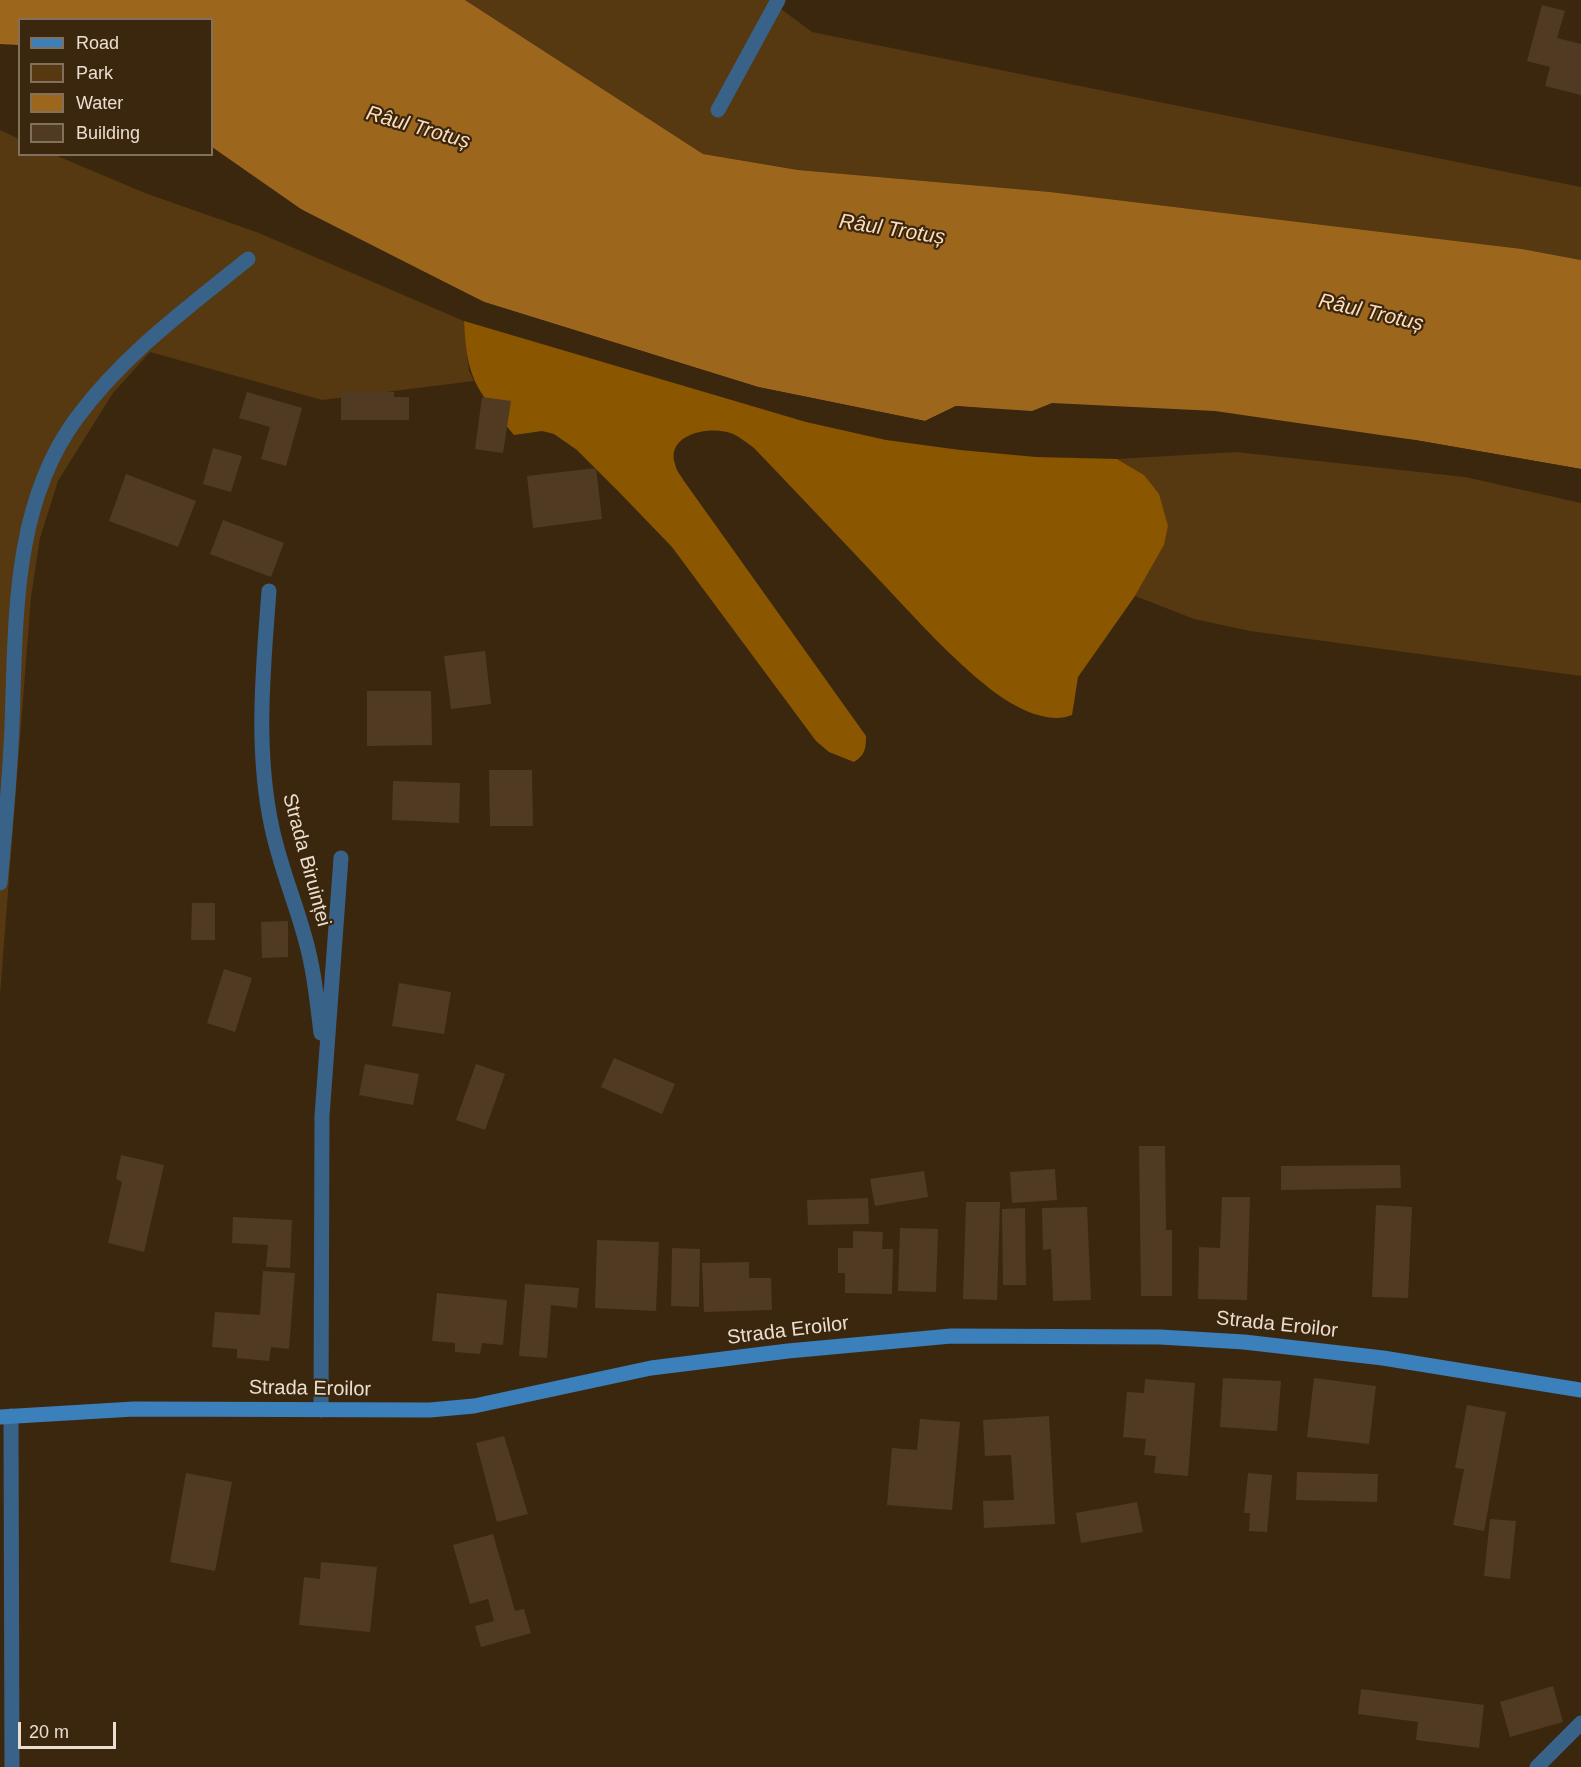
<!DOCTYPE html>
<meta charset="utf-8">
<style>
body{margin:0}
#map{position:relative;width:1581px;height:1767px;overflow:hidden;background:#3b270e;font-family:Helvetica,sans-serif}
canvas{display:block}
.legend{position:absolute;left:18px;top:18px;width:195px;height:138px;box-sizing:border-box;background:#3b270e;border:2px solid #81705c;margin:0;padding:8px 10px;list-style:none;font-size:18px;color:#ebded0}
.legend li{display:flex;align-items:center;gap:12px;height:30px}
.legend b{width:30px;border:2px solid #81705c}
.scale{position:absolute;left:18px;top:1722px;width:98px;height:27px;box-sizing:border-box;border:3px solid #ebded0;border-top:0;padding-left:8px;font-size:18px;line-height:21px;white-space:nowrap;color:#ebded0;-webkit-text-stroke:4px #3b270e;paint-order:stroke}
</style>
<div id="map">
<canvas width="1581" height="1767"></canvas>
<ul class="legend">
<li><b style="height:8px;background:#3b7fbb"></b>Road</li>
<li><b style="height:16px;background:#563811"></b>Park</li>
<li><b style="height:16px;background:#9d661d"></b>Water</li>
<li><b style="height:16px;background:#503b22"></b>Building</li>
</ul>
<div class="scale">20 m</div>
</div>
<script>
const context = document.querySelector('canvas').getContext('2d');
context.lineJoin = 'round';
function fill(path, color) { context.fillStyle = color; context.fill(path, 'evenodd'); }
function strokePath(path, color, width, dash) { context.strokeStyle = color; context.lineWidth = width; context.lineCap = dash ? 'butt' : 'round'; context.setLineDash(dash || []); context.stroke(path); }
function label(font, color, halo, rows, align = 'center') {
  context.font = font + ' Helvetica,sans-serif'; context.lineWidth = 4.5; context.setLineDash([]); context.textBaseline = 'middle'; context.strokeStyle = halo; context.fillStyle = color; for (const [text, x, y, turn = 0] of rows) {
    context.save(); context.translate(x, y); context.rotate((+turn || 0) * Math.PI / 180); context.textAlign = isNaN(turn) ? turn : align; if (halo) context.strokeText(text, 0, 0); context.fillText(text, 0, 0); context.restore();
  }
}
const green = new Path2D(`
 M 465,0 L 769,0 L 812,32 L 1581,187 L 1581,260 L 1522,249 L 1050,192 L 798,170 L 703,154 Z
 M 0,130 L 19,139 L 20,154 L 55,155 L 145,193 L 259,233 L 464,321 L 469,371 L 474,381 L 322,400 L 150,352 L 113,393 L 58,481 L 40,538 L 31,597 L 0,995 Z
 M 1236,452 L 1465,477 L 1581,503 L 1581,676 L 1250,631 L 1194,619 L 1135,596 L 1164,545 L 1144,475 L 1117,459 Z`);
const forest = new Path2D(`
 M 464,321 L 806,422 L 886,440 L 960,450 L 1036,457 L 1117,459 L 1144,475 L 1159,494 L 1168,526 L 1164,545 L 1135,596 L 1078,677 L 1072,715 C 1046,726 1009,704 989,688 C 951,658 918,621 885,586 C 841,539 797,493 753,447 C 747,443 740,437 733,434 C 713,425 665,433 675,464 C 676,470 681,476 684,481 L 866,736 C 866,749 865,755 854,762 L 829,752 L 816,741 L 672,547 L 619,492 L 577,450 L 554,434 L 542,431 L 514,435 C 477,389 467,382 464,321 Z`);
const water = new Path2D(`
 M 0,0 L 465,0 L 703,154 L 798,170 L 1050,192 L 1522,249 L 1581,260 L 1581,469 L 1415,440 L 1215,411 L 1052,403 L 1032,411 L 956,406 L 925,421 L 758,387 L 484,302 L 311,216 L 212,147 L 212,20 L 20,20 L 19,45 L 0,44 Z`);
const pier = new Path2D(`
 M 285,201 L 484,302 L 758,387 L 925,421 L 956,406 L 1035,413 L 956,409 L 925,424 L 757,390 L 483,305 L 309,219 Z
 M 1372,437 L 1415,440 L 1581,469 L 1581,472 Z`);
const building = new Path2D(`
 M 1542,5 L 1565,11 L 1557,38 L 1581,44 L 1581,95 L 1545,86 L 1550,67 L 1527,61 Z
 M 247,392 L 302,408 L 286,466 L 261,459 L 270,427 L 239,418 Z
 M 341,392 L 394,392 L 394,397 L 409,397 L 409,420 L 341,420 Z
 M 482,397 L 511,401 L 503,453 L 475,449 Z
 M 213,448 L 242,456 L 231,492 L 203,484 Z
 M 596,468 L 602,519 L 533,528 L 527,476 Z
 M 126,474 L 196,501 L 178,547 L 109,521 Z
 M 223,520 L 284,543 L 271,577 L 210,554 Z
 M 485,651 L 491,704 L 451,709 L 444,656 Z
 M 367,691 L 431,691 L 432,745 L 367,746 Z
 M 489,770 L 532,770 L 533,826 L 490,826 Z
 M 393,781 L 460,783 L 459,823 L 392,820 Z
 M 192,903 L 215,903 L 215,940 L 191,940 Z
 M 288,921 L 288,957 L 262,958 L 261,922 Z
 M 224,969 L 252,978 L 235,1032 L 207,1023 Z
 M 399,983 L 451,992 L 444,1034 L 392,1026 Z
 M 614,1058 L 675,1084 L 662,1114 L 601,1087 Z
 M 365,1064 L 419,1074 L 413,1105 L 359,1095 Z
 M 476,1064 L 505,1074 L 485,1130 L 456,1120 Z
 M 1139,1146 L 1165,1146 L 1166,1230 L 1172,1230 L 1172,1296 L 1141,1296 Z
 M 121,1155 L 164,1165 L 144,1252 L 108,1243 L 122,1182 L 116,1179 Z
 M 1400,1165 L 1401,1188 L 1281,1190 L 1281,1166 Z
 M 1055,1169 L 1057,1200 L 1012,1203 L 1010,1172 Z
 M 924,1171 L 928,1197 L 875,1206 L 870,1179 Z
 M 1222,1197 L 1250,1197 L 1247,1300 L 1198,1299 L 1199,1247 L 1220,1248 Z
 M 868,1198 L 869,1224 L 808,1225 L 807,1200 Z
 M 966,1202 L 1000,1202 L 997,1300 L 963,1299 Z
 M 1376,1205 L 1412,1207 L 1408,1298 L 1372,1297 Z
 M 1087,1207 L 1091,1300 L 1053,1301 L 1051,1249 L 1043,1250 L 1042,1208 Z
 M 1025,1208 L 1026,1285 L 1003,1285 L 1002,1209 Z
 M 233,1217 L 292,1220 L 290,1268 L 266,1267 L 268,1245 L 232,1243 Z
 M 900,1228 L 938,1229 L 936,1292 L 898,1291 Z
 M 853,1231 L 883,1232 L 882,1249 L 893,1249 L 892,1294 L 845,1293 L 845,1273 L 838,1273 L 838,1248 L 853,1248 Z
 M 597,1240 L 659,1242 L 656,1311 L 595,1308 Z
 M 672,1248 L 700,1249 L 699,1307 L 671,1306 Z
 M 749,1262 L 749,1278 L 771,1278 L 772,1310 L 704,1312 L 702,1263 Z
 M 263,1271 L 295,1273 L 289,1349 L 271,1347 L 269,1361 L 237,1358 L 237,1349 L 212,1347 L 215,1312 L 260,1315 Z
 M 525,1284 L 579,1288 L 577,1308 L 551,1305 L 547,1358 L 519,1356 Z
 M 437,1293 L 507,1300 L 503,1345 L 482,1343 L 480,1354 L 455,1352 L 455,1343 L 432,1341 Z
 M 1223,1378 L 1281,1381 L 1277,1431 L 1220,1427 Z
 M 1314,1378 L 1376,1386 L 1369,1444 L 1307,1437 Z
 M 1145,1379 L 1195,1383 L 1188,1476 L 1154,1473 L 1156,1456 L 1144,1455 L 1146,1439 L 1123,1437 L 1127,1392 L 1144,1393 Z
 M 1467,1405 L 1506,1412 L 1484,1531 L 1453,1525 L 1464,1469 L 1455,1468 Z
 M 1049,1416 L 1055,1524 L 984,1528 L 983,1501 L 1014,1500 L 1011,1455 L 985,1456 L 983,1420 Z
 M 920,1419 L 960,1422 L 952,1510 L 887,1505 L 892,1448 L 917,1450 Z
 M 504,1436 L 528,1514 L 497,1522 L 476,1443 Z
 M 1297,1472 L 1378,1474 L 1377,1502 L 1296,1500 Z
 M 186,1473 L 232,1482 L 215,1571 L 170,1562 Z
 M 1248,1473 L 1272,1475 L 1267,1532 L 1249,1531 L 1250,1513 L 1244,1513 Z
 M 1137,1502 L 1143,1532 L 1081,1543 L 1076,1513 Z
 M 1490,1519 L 1516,1521 L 1510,1579 L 1484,1576 Z
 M 493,1534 L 515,1611 L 524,1609 L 531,1633 L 481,1647 L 475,1626 L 494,1621 L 488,1599 L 470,1604 L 453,1545 Z
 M 321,1562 L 377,1567 L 370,1632 L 299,1625 L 304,1577 L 320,1579 Z
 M 1553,1686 L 1563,1722 L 1510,1737 L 1500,1702 Z
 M 1361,1689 L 1484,1705 L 1479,1748 L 1416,1740 L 1418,1722 L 1358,1714 Z`);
const minor = new Path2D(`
 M 718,110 L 778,0
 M 269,591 C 263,670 255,750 272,828 C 280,866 295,901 305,938 C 314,969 317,1001 321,1033
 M 0,883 C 5,830 10,778 12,725 C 16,622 12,506 76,419 C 123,355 186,309 248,259
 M 321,1410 L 322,1116 L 341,858
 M 11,1416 L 12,1767
 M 1537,1767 L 1581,1723`);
const secondary = new Path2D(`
 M 0,1417 L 134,1409 L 430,1410 L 474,1406 L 651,1368 L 788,1351 L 951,1336 L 1160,1337 L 1244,1342 L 1383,1358 L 1581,1390`);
const streetNames = [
 ["Strada Biruinței",306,860,75],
 ["Strada Eroilor",1277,1325,6],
 ["Strada Eroilor",788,1331,-7],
 ["Strada Eroilor",310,1389,1]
];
const waterNames = [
 ["Râul Trotuș",418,128,16],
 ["Râul Trotuș",892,230,9],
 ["Râul Trotuș",1371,313,13]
];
fill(green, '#563811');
fill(forest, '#8b5600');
fill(water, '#9d661d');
fill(pier, '#3b270e');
fill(building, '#503b22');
strokePath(minor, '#396288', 15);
strokePath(secondary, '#3b7fbb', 15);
label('20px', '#ebded0', '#3b270e', streetNames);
label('italic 21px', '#fdddbc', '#3b270e', waterNames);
</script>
